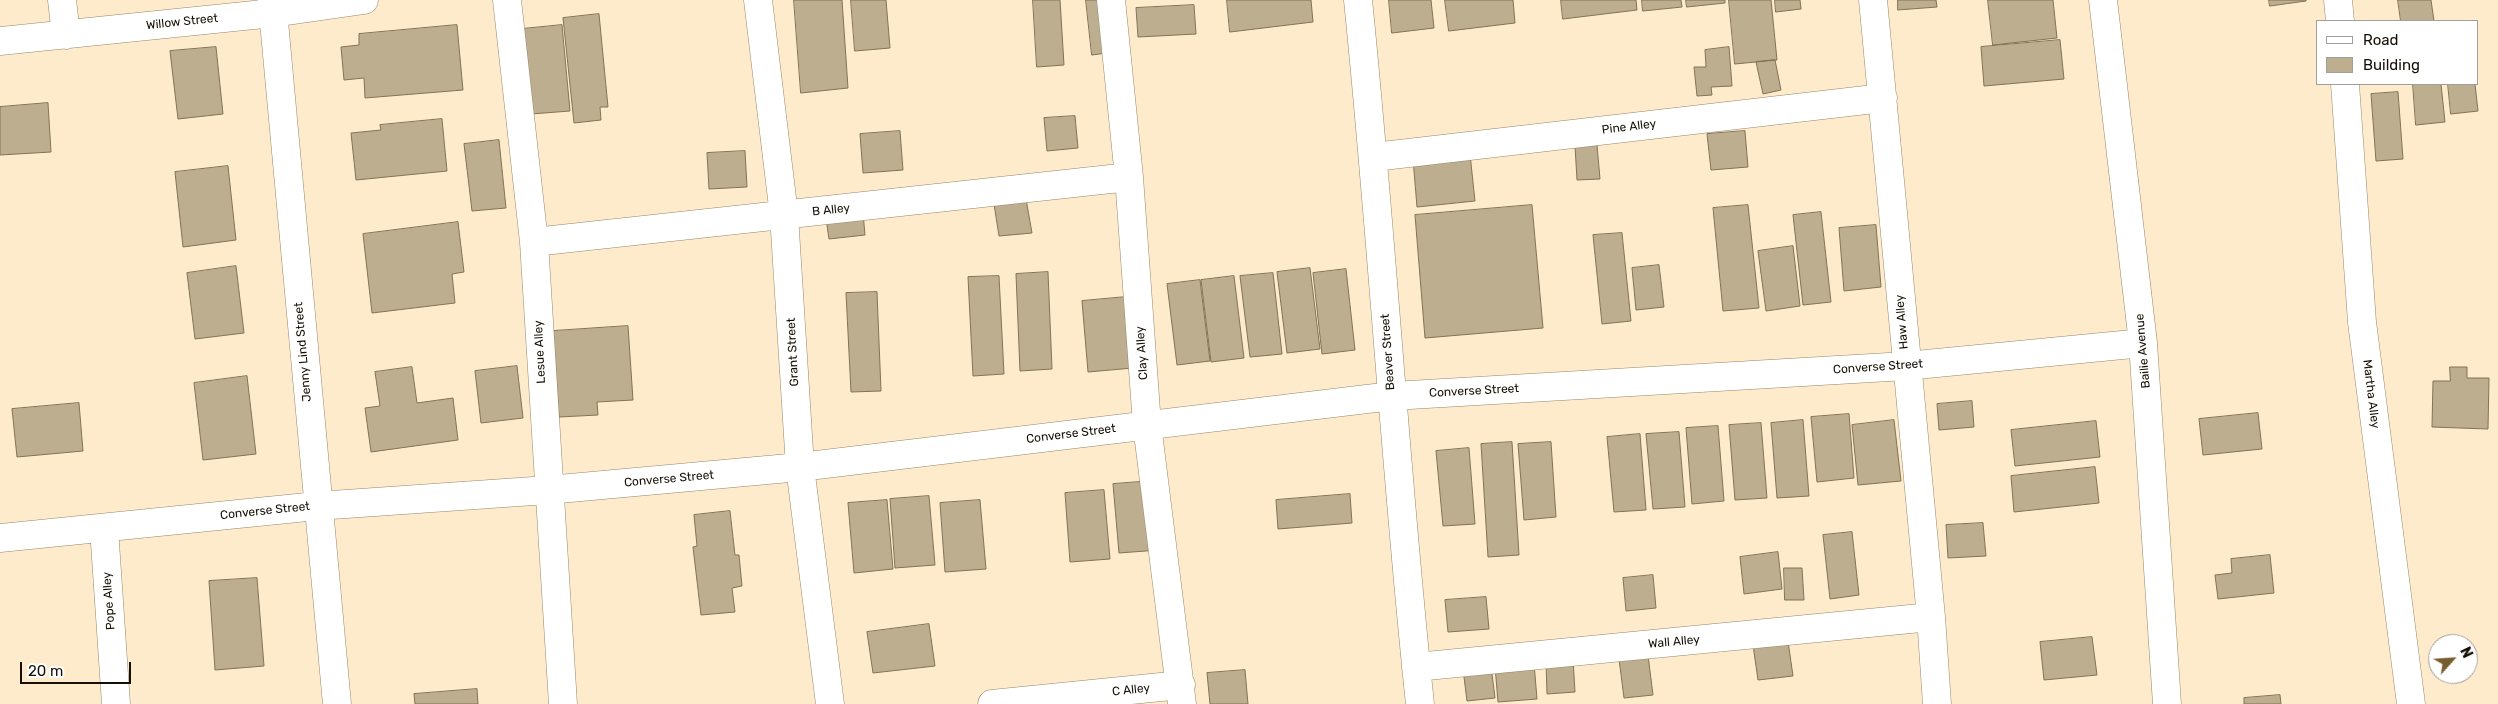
<!DOCTYPE html>
<style>
body{margin:0}
#map{position:relative;width:2498px;height:704px;overflow:hidden;background:#fdebcc;font-family:Rubik,sans-serif}
canvas{display:block}
.legend{position:absolute;left:2316px;top:20px;width:162px;height:65px;box-sizing:border-box;background:#fff;border:1px solid #a19f9b;margin:0;padding:6px 9px;list-style:none;font-size:15px;color:#150f05}
.legend li{display:flex;align-items:center;gap:10px;height:25px}
.legend b{width:25px;border:1px solid #a19f9b}
.north{position:absolute;left:2428px;top:634px;width:50px;height:50px;box-sizing:border-box;background:#fff;border:1px solid #a19f9b;border-radius:50%;rotate:64deg;font-size:14px;font-weight:700;line-height:20px;text-align:center;color:#150f05}
.north::after{content:'';display:block;margin:auto;width:18px;height:22px;background:#765d2e;clip-path:polygon(50% 0,100% 100%,50% 72%,0 100%)}
.scale{position:absolute;left:20px;top:662px;width:111px;height:22px;box-sizing:border-box;border:2px solid #150f05;border-top:0;padding-left:6px;font-size:15px;line-height:18px;white-space:nowrap;color:#150f05;-webkit-text-stroke:4px #fff;paint-order:stroke}
</style>
<div id="map">
<canvas width="2498" height="704"></canvas>
<ul class="legend">
<li><b style="height:6px;background:#fff"></b>Road</li>
<li><b style="height:14px;background:#beae90"></b>Building</li>
</ul>
<div class="north">N</div>
<div class="scale">20 m</div>
</div>
<script>
const context = document.querySelector('canvas').getContext('2d');
context.lineJoin = 'round';
function fill(path, color) { context.fillStyle = color; context.fill(path, 'evenodd'); }
function strokePath(path, color, width, dash) { context.strokeStyle = color; context.lineWidth = width; context.lineCap = dash ? 'butt' : 'round'; context.setLineDash(dash || []); context.stroke(path); }
function label(font, color, halo, rows, align = 'center') {
  context.font = font + ' Rubik,sans-serif'; context.lineWidth = 5; context.setLineDash([]); context.textBaseline = 'middle'; context.strokeStyle = halo; context.fillStyle = color; for (const [text, x, y, turn = 0] of rows) {
    context.save(); context.translate(x, y); context.rotate((+turn || 0) * Math.PI / 180); context.textAlign = isNaN(turn) ? turn : align; if (halo) context.strokeText(text, 0, 0); context.fillText(text, 0, 0); context.restore();
  }
}
const building = new Path2D(`
 M 794,0 L 842,0 L 848,88 L 801,93 Z
 M 851,0 L 886,0 L 890,48 L 855,51 Z
 M 1033,0 L 1060,0 L 1064,65 L 1037,67 Z
 M 1086,0 L 1109,0 L 1114,52 L 1092,55 Z
 M 1227,0 L 1311,0 L 1313,22 L 1230,32 Z
 M 1389,0 L 1431,0 L 1434,28 L 1392,33 Z
 M 1445,0 L 1513,0 L 1515,23 L 1449,31 Z
 M 1561,0 L 1636,0 L 1637,10 L 1563,19 Z
 M 1642,0 L 1681,0 L 1682,7 L 1643,11 Z
 M 1686,0 L 1725,0 L 1725,3 L 1687,7 Z
 M 1729,0 L 1771,0 L 1777,60 L 1735,64 Z
 M 1775,0 L 1800,0 L 1801,9 L 1776,12 Z
 M 1898,0 L 1936,0 L 1937,7 L 1898,10 Z
 M 1988,0 L 2053,0 L 2057,38 L 1993,45 Z
 M 2269,0 L 2306,0 L 2306,1 L 2270,6 Z
 M 2398,0 L 2431,0 L 2434,21 L 2401,21 Z
 M 1194,5 L 1196,34 L 1138,37 L 1136,8 Z
 M 599,14 L 608,107 L 600,107 L 601,120 L 574,123 L 563,18 Z
 M 457,25 L 463,90 L 365,98 L 364,78 L 344,80 L 341,47 L 359,45 L 359,34 Z
 M 562,25 L 570,111 L 531,114 L 522,29 Z
 M 2060,40 L 2064,79 L 1984,86 L 1981,47 Z
 M 216,47 L 223,114 L 178,119 L 170,51 Z
 M 1729,47 L 1732,86 L 1711,87 L 1712,95 L 1697,96 L 1694,67 L 1706,67 L 1705,50 Z
 M 1775,60 L 1781,90 L 1763,94 L 1756,62 Z
 M 2413,84 L 2441,84 L 2445,122 L 2416,125 Z
 M 2448,84 L 2475,84 L 2478,111 L 2451,114 Z
 M 2398,92 L 2403,159 L 2376,161 L 2371,94 Z
 M 48,103 L 51,152 L 0,155 L 0,107 Z
 M 1075,116 L 1078,148 L 1047,151 L 1044,118 Z
 M 442,119 L 447,171 L 356,180 L 351,133 L 381,130 L 380,125 Z
 M 900,131 L 903,170 L 863,173 L 860,134 Z
 M 1745,131 L 1748,167 L 1711,170 L 1707,134 Z
 M 499,140 L 506,208 L 472,211 L 464,144 Z
 M 1597,145 L 1600,179 L 1577,180 L 1575,146 Z
 M 745,151 L 747,187 L 709,189 L 707,153 Z
 M 1470,154 L 1475,201 L 1417,207 L 1413,159 Z
 M 228,166 L 236,240 L 183,247 L 175,172 Z
 M 1026,199 L 1032,233 L 999,236 L 994,204 Z
 M 1532,205 L 1543,328 L 1425,338 L 1415,215 Z
 M 1748,205 L 1759,308 L 1723,311 L 1713,208 Z
 M 1821,212 L 1831,302 L 1803,305 L 1793,215 Z
 M 863,213 L 865,235 L 829,239 L 826,218 Z
 M 458,222 L 464,272 L 452,274 L 455,303 L 372,313 L 363,234 Z
 M 1876,225 L 1881,287 L 1844,291 L 1839,228 Z
 M 1622,233 L 1631,321 L 1602,324 L 1593,235 Z
 M 1793,246 L 1800,306 L 1766,311 L 1758,251 Z
 M 1659,265 L 1664,307 L 1636,310 L 1632,268 Z
 M 236,266 L 244,333 L 195,339 L 187,273 Z
 M 1310,268 L 1320,349 L 1287,353 L 1277,272 Z
 M 1346,269 L 1355,350 L 1322,354 L 1313,273 Z
 M 1048,272 L 1052,369 L 1020,371 L 1016,274 Z
 M 1273,273 L 1282,354 L 1250,357 L 1240,276 Z
 M 999,276 L 1004,374 L 973,376 L 968,277 Z
 M 1234,276 L 1244,358 L 1211,362 L 1201,280 Z
 M 1200,280 L 1210,361 L 1177,365 L 1167,284 Z
 M 877,292 L 881,391 L 851,392 L 846,293 Z
 M 1126,297 L 1133,368 L 1088,372 L 1082,301 Z
 M 628,326 L 633,400 L 597,402 L 598,415 L 559,417 L 553,331 Z
 M 517,366 L 523,418 L 481,423 L 475,371 Z
 M 412,367 L 417,403 L 453,398 L 458,440 L 371,452 L 365,408 L 380,406 L 375,372 Z
 M 2450,367 L 2467,367 L 2467,378 L 2489,378 L 2488,429 L 2432,427 L 2433,381 L 2450,381 Z
 M 247,376 L 256,454 L 203,460 L 194,383 Z
 M 1972,401 L 1974,427 L 1939,430 L 1937,404 Z
 M 79,403 L 83,451 L 17,457 L 12,409 Z
 M 2258,413 L 2262,449 L 2203,455 L 2199,419 Z
 M 1849,414 L 1854,478 L 1817,482 L 1811,417 Z
 M 1803,420 L 1809,496 L 1777,498 L 1771,423 Z
 M 1894,420 L 1901,481 L 1858,485 L 1852,425 Z
 M 2096,421 L 2100,457 L 2015,466 L 2011,430 Z
 M 1761,423 L 1767,498 L 1735,500 L 1729,425 Z
 M 1718,426 L 1724,501 L 1692,504 L 1686,428 Z
 M 1679,432 L 1685,507 L 1653,509 L 1646,434 Z
 M 1640,434 L 1646,510 L 1614,512 L 1607,437 Z
 M 1512,442 L 1519,555 L 1488,557 L 1481,444 Z
 M 1551,442 L 1556,517 L 1524,520 L 1518,444 Z
 M 1469,448 L 1475,524 L 1443,526 L 1436,451 Z
 M 2095,467 L 2099,503 L 2014,512 L 2011,476 Z
 M 1153,481 L 1159,550 L 1119,553 L 1113,484 Z
 M 1104,490 L 1110,559 L 1070,562 L 1065,493 Z
 M 1350,494 L 1352,523 L 1278,529 L 1276,500 Z
 M 929,496 L 935,565 L 895,568 L 890,499 Z
 M 887,500 L 893,569 L 854,573 L 848,503 Z
 M 980,500 L 986,569 L 945,572 L 940,503 Z
 M 730,511 L 735,555 L 739,555 L 742,586 L 732,588 L 735,612 L 701,615 L 693,547 L 697,546 L 694,515 Z
 M 1983,523 L 1986,556 L 1948,558 L 1946,525 Z
 M 1852,532 L 1859,595 L 1830,599 L 1823,535 Z
 M 1778,552 L 1782,589 L 1744,594 L 1740,557 Z
 M 2270,555 L 2274,593 L 2218,599 L 2215,575 L 2232,573 L 2231,559 Z
 M 1784,568 L 1802,568 L 1804,600 L 1785,600 Z
 M 1653,575 L 1656,608 L 1626,611 L 1623,578 Z
 M 257,578 L 264,666 L 215,670 L 209,581 Z
 M 1486,597 L 1489,629 L 1448,632 L 1445,600 Z
 M 929,624 L 935,666 L 873,673 L 867,632 Z
 M 2092,637 L 2097,675 L 2044,680 L 2040,642 Z
 M 1788,641 L 1793,676 L 1758,680 L 1753,645 Z
 M 1647,647 L 1653,695 L 1624,698 L 1618,651 Z
 M 1573,659 L 1575,692 L 1547,694 L 1546,661 Z
 M 1534,663 L 1537,699 L 1498,702 L 1495,666 Z
 M 1491,666 L 1495,698 L 1467,701 L 1463,669 Z
 M 1245,670 L 1248,704 L 1210,704 L 1207,673 Z
 M 477,689 L 478,704 L 415,704 L 414,694 Z
 M 2280,695 L 2281,704 L 2244,704 L 2244,698 Z`);
const minor = new Path2D(`
 M 62,0 L 66,35
 M 272,0 L 337,704
 M 507,0 L 534,242 L 563,704
 M 758,0 L 784,215 L 800,467 L 830,704
 M 1111,0 L 1129,177 L 1147,425 L 1182,704
 M 1358,0 C 1382,234 1395,470 1420,704
 M 1873,0 L 1931,617 L 1937,704
 M 2103,0 L 2143,343 L 2167,704
 M 2338,0 L 2340,21
 M 0,41 L 273,13 L 364,0
 M 2345,84 L 2362,322 L 2411,704
 M 1374,157 L 1883,98
 M 534,242 L 1129,177
 M 104,528 L 116,704
 M 0,538 L 317,506 L 548,490 L 800,467 L 1392,396 L 1906,366 L 2143,343
 M 1416,667 L 1931,617
 M 992,704 L 1181,685`);
const streetNames = [
 ["Willow Street",182,22,-6],
 ["Pine Alley",1629,127,-7],
 ["B Alley",831,210,-6],
 ["Haw Alley",1902,322,-95],
 ["Bailie Avenue",2143,351,-95],
 ["Jenny Lind Street",303,352,-95],
 ["Lesue Alley",540,352,-93],
 ["Grant Street",793,352,-93],
 ["Beaver Street",1388,352,-94],
 ["Clay Alley",1142,353,-94],
 ["Converse Street",1878,367,-4],
 ["Converse Street",1474,391,-3],
 ["Martha Alley",2371,394,83],
 ["Converse Street",1071,434,-7],
 ["Converse Street",669,479,-5],
 ["Converse Street",265,511,-6],
 ["Pope Alley",109,601,-94],
 ["Wall Alley",1674,642,-5],
 ["C Alley",1131,690,-6]
];
fill(building, '#beae90');
strokePath(building, '#827357', 1);
strokePath(minor, '#968669', 29);
strokePath(minor, '#fff', 28);
label('12px', '#150f05', '#fff', streetNames);
</script>
